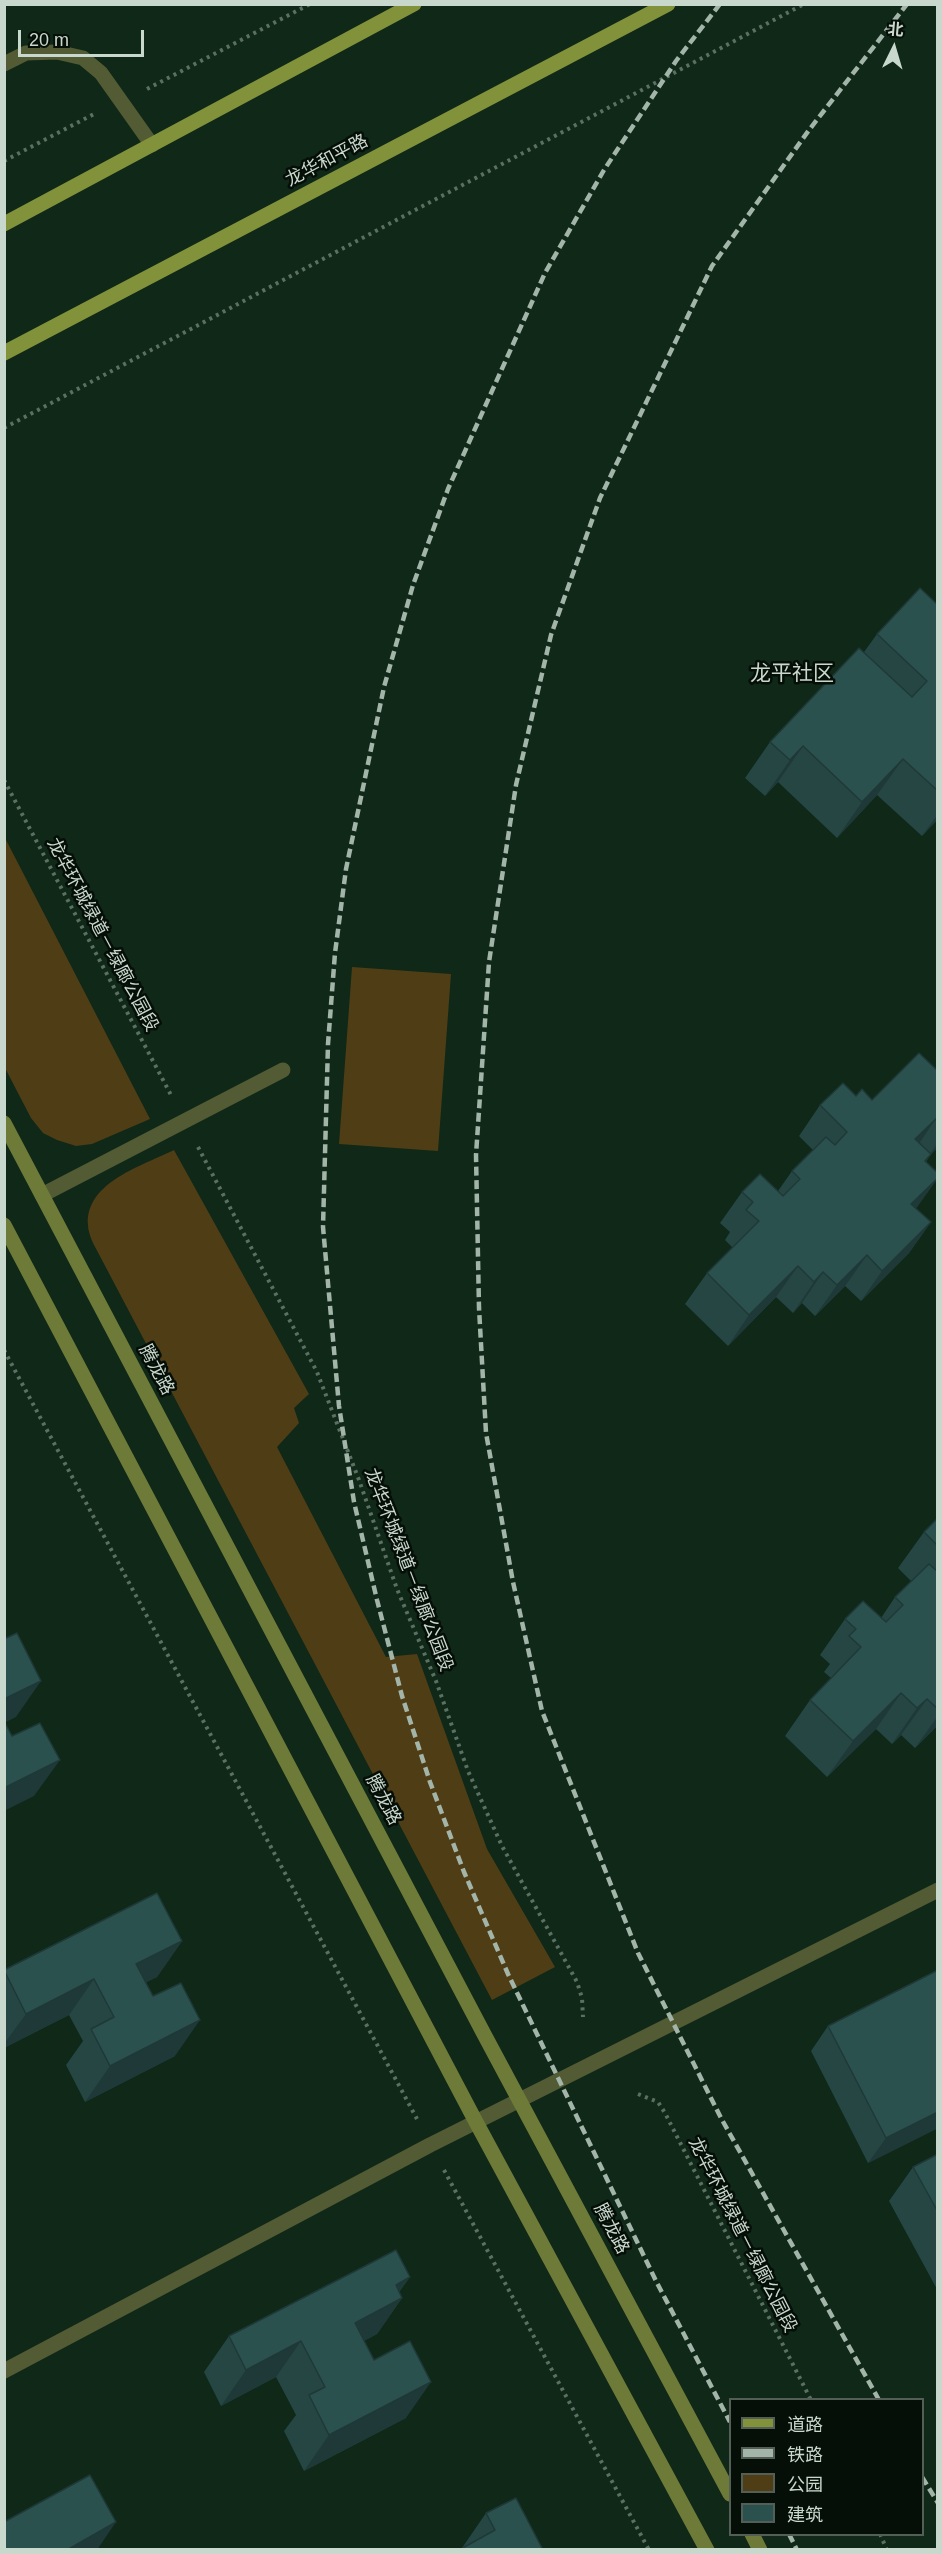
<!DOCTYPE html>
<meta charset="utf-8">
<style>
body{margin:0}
#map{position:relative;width:942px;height:2554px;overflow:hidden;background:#0f2818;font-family:Arial,"Noto Sans SC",sans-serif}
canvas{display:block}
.frame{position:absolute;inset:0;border:6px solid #c9d8cd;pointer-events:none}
.legend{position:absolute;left:729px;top:2398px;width:195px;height:138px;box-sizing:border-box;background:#050e07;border:2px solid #535f56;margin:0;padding:8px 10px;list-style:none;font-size:18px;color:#c9d8cd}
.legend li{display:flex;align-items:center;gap:12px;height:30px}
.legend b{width:30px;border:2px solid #535f56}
.north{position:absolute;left:864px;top:18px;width:60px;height:60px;-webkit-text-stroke:4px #050e07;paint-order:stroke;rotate:5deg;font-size:16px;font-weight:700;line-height:24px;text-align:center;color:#c9d8cd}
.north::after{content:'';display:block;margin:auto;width:21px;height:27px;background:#c9d8cd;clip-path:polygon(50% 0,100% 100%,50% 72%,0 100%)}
.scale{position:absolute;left:18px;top:30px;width:126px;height:27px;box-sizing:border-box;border:3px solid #c9d8cd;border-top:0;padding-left:8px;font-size:18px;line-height:21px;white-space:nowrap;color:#c9d8cd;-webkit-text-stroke:4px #050e07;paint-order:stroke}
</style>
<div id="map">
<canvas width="942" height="2554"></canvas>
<div class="frame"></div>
<ul class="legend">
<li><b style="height:8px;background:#81923b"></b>道路</li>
<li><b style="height:8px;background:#a3b4a8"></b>铁路</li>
<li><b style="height:16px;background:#4f3d16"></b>公园</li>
<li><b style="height:16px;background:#2b514e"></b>建筑</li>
</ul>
<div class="north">北</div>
<div class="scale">20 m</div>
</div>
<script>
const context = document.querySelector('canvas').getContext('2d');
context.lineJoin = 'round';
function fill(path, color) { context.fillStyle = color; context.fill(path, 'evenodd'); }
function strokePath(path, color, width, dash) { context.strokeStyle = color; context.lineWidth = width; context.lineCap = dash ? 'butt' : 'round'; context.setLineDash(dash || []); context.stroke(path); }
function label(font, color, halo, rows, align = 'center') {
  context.font = font + ' Arial,"Noto Sans SC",sans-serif'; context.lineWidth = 5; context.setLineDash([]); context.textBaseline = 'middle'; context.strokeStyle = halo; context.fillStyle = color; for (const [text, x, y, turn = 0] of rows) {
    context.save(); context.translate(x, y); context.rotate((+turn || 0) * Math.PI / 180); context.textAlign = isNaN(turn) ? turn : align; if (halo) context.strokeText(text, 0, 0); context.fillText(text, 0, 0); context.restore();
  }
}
const green = new Path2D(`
 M 4,836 L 150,1119 L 92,1144 L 76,1146 L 57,1140 L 43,1133 L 31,1118 L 5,1068 Z
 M 352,967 L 451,974 L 438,1151 L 339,1144 Z
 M 174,1150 L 309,1394 L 294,1408 L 299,1423 L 277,1447 L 386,1657 L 417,1654 L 487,1849 L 555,1967 L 492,2000 L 93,1243 C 91,1238 88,1231 88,1225 C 85,1182 144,1165 174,1150 Z`);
const path = new Path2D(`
 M 147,89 L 310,4
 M 4,161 L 94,114
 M 4,428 L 804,4
 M 4,780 L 171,1095
 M 198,1147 L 317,1372 L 359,1480 L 397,1589 L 436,1681 L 468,1771 L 502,1846 L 577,1982 L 582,1998 L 583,2017
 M 4,1350 L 417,2119
 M 638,2094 L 658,2102 L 665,2113 L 811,2400
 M 444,2170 L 649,2550
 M 880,2534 L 887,2550`);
const service = new Path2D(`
 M 42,1195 L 283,1070`);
const minor = new Path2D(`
 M 4,64 L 26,53 L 57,52 L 83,58 L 101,73 L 152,145
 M 4,2371 L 430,2145 L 938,1890`);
const secondary = new Path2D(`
 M 4,1123 L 485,2036 L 730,2494
 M 4,1225 L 476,2122 L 707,2550
 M 752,2534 L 760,2550`);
const primary = new Path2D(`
 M 4,224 L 414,4
 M 4,353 L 668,4`);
const rail = new Path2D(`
 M 720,4 L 676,61 L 604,170 L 545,273 L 448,489 L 413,585 L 384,687 L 346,869 L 335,953 L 328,1044 L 323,1227 L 339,1406 L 354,1502 L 377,1600 L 402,1696 L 430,1782 L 464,1872 L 508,1974 L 656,2281 L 730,2422
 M 879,2400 L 721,2118 L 638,1953 L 542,1711 L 513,1582 L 486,1433 L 479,1308 L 476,1155 L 489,962 L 516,785 L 551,635 L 600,498 L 712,266 L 809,130 L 907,4
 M 922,2477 L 938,2503
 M 789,2534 L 797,2550`);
const wall = new Path2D(`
 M 938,605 L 938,819 L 922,836 L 877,795 L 837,838 L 778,782 L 765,796 L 745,778 L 770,742 L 864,652 L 877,634 Z
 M 856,1096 L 938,1117 L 938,1147 L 931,1154 L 926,1162 L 918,1206 L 916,1208 L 931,1222 L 909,1253 L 861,1301 L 845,1286 L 815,1316 L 802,1303 L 793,1313 L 776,1297 L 728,1346 L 685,1304 L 707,1273 L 733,1248 L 725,1240 L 730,1232 L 720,1223 L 742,1192 L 778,1191 L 792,1171 L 813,1150 L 799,1136 L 820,1105 Z
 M 938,1518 L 938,1725 L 915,1748 L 901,1735 L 892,1744 L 876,1729 L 827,1777 L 785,1736 L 810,1700 L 831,1678 L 824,1672 L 830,1664 L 820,1655 L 845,1619 L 881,1618 L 895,1597 L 911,1581 L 898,1568 L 924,1532 Z
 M 182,1941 L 157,1977 L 146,1982 L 175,2056 L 85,2102 L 66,2065 L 83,2041 L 69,2015 L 4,2048 L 4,1970 Z
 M 938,1970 L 938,2128 L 868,2163 L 811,2051 L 828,2026 Z
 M 938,2154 L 938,2291 L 889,2201 L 913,2167 Z
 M 410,2277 L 399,2292 L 402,2298 L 377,2334 L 364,2341 L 406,2418 L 304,2471 L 284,2431 L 296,2415 L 276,2377 L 221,2406 L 204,2372 L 229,2336 Z
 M 486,2513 L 543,2550 L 462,2548 Z`);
const shadedWall = new Path2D(`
 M 803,746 L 778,782 L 765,796 L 790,760 Z
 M 903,759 L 877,795 L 837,838 L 862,802 Z
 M 938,814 L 938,819 L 922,836 Z
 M 937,1117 L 916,1148 L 915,1139 Z
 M 938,1143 L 938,1147 L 926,1159 Z
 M 938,1178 L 918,1206 L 890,1235 L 911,1204 Z
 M 931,1222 L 909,1253 L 861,1301 L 882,1271 Z
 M 867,1255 L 845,1286 L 815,1316 L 837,1285 Z
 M 798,1266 L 776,1297 L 728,1346 L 749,1315 Z
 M 823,1272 L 802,1303 L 793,1313 L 814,1282 Z
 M 41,1681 L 16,1717 L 4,1723 L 4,1699 Z
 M 901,1693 L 876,1729 L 827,1777 L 853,1741 Z
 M 927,1699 L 901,1735 L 892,1744 L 917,1708 Z
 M 938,1716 L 938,1725 L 915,1748 Z
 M 60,1760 L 34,1796 L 4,1811 L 4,1788 Z
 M 182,1941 L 157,1977 L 111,2000 L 136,1964 Z
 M 94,1979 L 69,2015 L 4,2048 L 4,2044 L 26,2014 Z
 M 200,2020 L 175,2056 L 85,2102 L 110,2066 Z
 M 938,2112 L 938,2128 L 868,2163 L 886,2138 Z
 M 410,2277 L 391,2304 L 402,2298 L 377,2334 L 329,2359 L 355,2323 L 396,2285 Z
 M 301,2341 L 276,2377 L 221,2406 L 246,2370 Z
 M 431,2382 L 406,2418 L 304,2471 L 329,2435 Z
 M 116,2522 L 97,2550 L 67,2550 Z`);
const building = new Path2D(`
 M 920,588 L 938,605 L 938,791 L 903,759 L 862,802 L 803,746 L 790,760 L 770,742 L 859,648 L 912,697 L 927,681 L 877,634 Z
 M 919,1053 L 938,1071 L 938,1117 L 915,1139 L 931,1154 L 925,1161 L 938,1173 L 938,1178 L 911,1204 L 931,1222 L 882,1271 L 867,1255 L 837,1285 L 823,1272 L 814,1282 L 798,1266 L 749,1315 L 707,1273 L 759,1221 L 746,1210 L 753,1202 L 742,1192 L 760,1174 L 783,1196 L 800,1179 L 792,1171 L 826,1137 L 835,1145 L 847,1132 L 820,1105 L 843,1083 L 856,1096 L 862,1089 L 872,1100 Z
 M 938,1518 L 938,1546 L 924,1532 Z
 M 929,1564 L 938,1572 L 938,1709 L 927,1699 L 917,1708 L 901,1693 L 853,1741 L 810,1700 L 861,1647 L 849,1636 L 856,1629 L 845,1619 L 863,1601 L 886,1622 L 903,1605 L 895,1597 Z
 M 17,1633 L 41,1681 L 4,1699 L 4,1639 Z
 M 4,1721 L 12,1736 L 40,1723 L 60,1760 L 4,1788 Z
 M 157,1893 L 182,1941 L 136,1964 L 153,1996 L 181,1983 L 200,2020 L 110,2066 L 91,2029 L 114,2017 L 94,1979 L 26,2014 L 4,1970 Z
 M 938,1970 L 938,2112 L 886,2138 L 828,2026 Z
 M 938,2154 L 938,2212 L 913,2167 Z
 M 396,2250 L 410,2277 L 396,2285 L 402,2298 L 355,2323 L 374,2360 L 410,2341 L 431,2382 L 329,2435 L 309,2395 L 325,2387 L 301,2341 L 246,2370 L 229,2336 Z
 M 90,2475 L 116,2522 L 67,2550 L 4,2550 L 4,2522 Z
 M 516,2498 L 543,2550 L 459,2550 L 495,2530 L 486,2513 Z`);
const streetNames = [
 ["龙华和平路",327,161,-28],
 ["龙华环城绿道－绿廊公园段",102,935,62],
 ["腾龙路",156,1370,62],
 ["龙华环城绿道－绿廊公园段",408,1570,69],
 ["腾龙路",383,1800,62],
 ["腾龙路",611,2229,62],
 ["龙华环城绿道－绿廊公园段",742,2235,63]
];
const quarterNames = [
 ["龙平社区",792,674]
];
fill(green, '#4f3d16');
strokePath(path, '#5b7062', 4, [3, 4.5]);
strokePath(service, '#525b33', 15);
strokePath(minor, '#525b33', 15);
strokePath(secondary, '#6d7a38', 15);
strokePath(primary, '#81923b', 15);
strokePath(rail, '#a3b4a8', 4.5, [9, 4.5]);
fill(wall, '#254643');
fill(shadedWall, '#1e3937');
fill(building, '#2b514e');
strokePath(building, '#1e3937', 1.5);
label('18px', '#c9d8cd', '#050e07', streetNames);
label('21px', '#c9d8cd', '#050e07', quarterNames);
</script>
